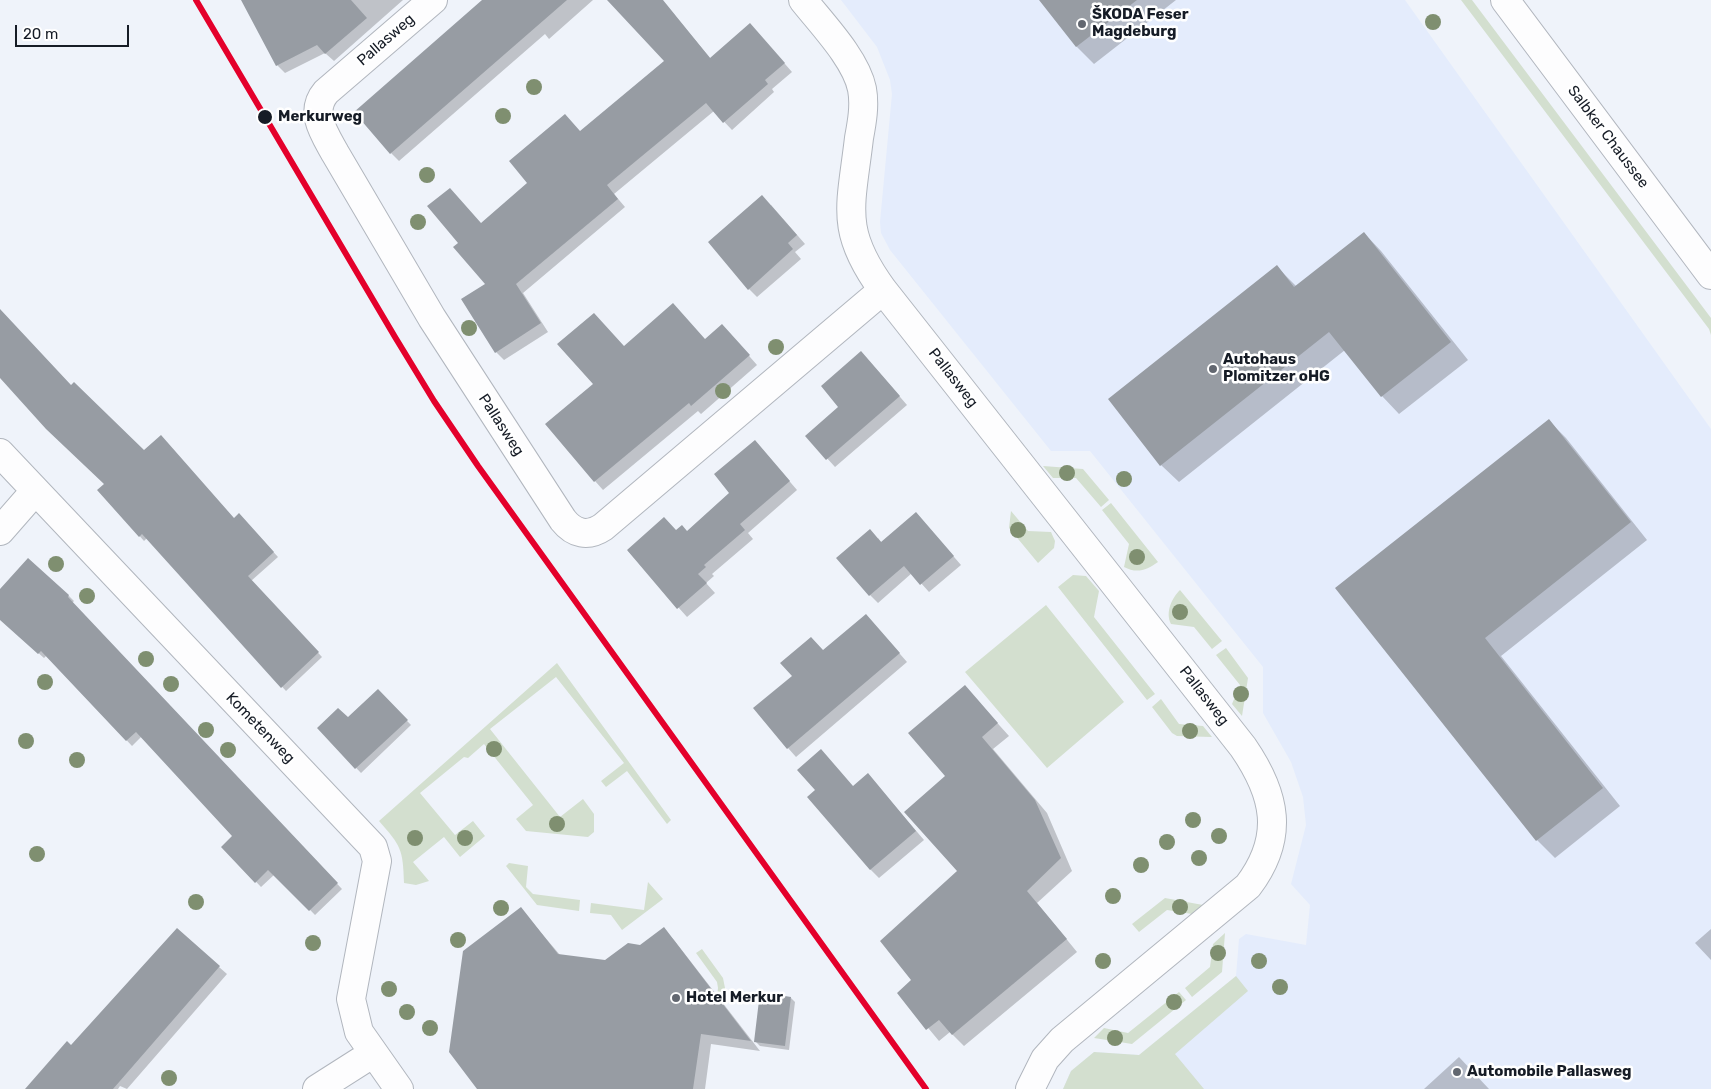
<!DOCTYPE html>
<meta charset="utf-8">
<style>
body{margin:0}
#map{position:relative;width:1711px;height:1089px;overflow:hidden;background:#eff3fa;font-family:Rubik,sans-serif}
canvas{display:block}
.scale{position:absolute;left:15px;top:25px;width:114px;height:22px;box-sizing:border-box;border:2px solid #161c26;border-top:0;padding-left:6px;font-size:15px;line-height:18px;white-space:nowrap;color:#161c26;-webkit-text-stroke:4px #fff;paint-order:stroke}
</style>
<div id="map">
<canvas width="1711" height="1089"></canvas>
<div class="scale">20 m</div>
</div>
<script>
const context = document.querySelector('canvas').getContext('2d');
context.lineJoin = 'round';
function fill(path, color) { context.fillStyle = color; context.fill(path, 'evenodd'); }
function strokePath(path, color, width, dash) { context.strokeStyle = color; context.lineWidth = width; context.lineCap = dash ? 'butt' : 'round'; context.setLineDash(dash || []); context.stroke(path); }
function label(font, color, halo, rows, align = 'center') {
  context.font = font + ' Rubik,sans-serif'; context.lineWidth = 5; context.setLineDash([]); context.textBaseline = 'middle'; context.strokeStyle = halo; context.fillStyle = color; for (const [text, x, y, turn = 0] of rows) {
    context.save(); context.translate(x, y); context.rotate((+turn || 0) * Math.PI / 180); context.textAlign = isNaN(turn) ? turn : align; if (halo) context.strokeText(text, 0, 0); context.fillText(text, 0, 0); context.restore();
  }
}
const built = new Path2D(`
 M 841,0 L 1405,0 L 1711,429 L 1711,1089 L 1063,1089 L 1071,1071 L 1094,1052 L 1139,1055 L 1236,976 L 1239,939 L 1246,934 L 1306,945 L 1310,905 L 1291,884 L 1306,825 L 1303,797 L 1291,762 L 1263,713 L 1263,667 L 1090,451 L 1051,451 L 890,250 L 881,233 L 880,222 L 892,94 L 890,80 L 877,47 Z`);
const green = new Path2D(`
 M 1461,0 L 1472,0 L 1711,318 L 1711,335 L 1709,329 Z
 M 1043,466 L 1083,469 L 1109,500 L 1101,507 L 1076,478 L 1053,478 Z
 M 1111,503 L 1158,562 C 1147,570 1137,574 1124,567 L 1129,544 L 1102,510 Z
 M 1011,511 L 1028,531 L 1051,532 L 1055,541 L 1054,548 L 1038,563 L 1009,528 Z
 M 1073,575 L 1086,576 L 1099,591 L 1094,617 L 1155,694 L 1147,700 L 1058,587 Z
 M 1180,590 L 1222,641 L 1212,649 L 1194,627 L 1171,624 C 1165,612 1172,598 1180,590 Z
 M 1046,605 L 1124,702 L 1047,768 L 965,672 Z
 M 1226,648 L 1248,678 L 1242,716 L 1232,704 L 1240,685 L 1216,655 Z
 M 557,663 L 671,820 L 667,824 L 627,771 L 606,787 L 601,781 L 624,763 L 556,677 L 490,729 L 560,817 L 583,799 L 594,814 L 594,832 L 588,837 L 526,831 L 516,819 L 533,805 L 484,744 L 468,758 L 464,757 L 420,793 L 455,835 L 473,821 L 485,836 L 460,857 L 444,837 L 413,862 L 429,881 L 416,885 L 404,883 C 403,849 401,846 379,821 Z
 M 1161,699 L 1179,724 L 1203,726 L 1212,737 L 1177,736 L 1172,733 L 1152,707 Z
 M 509,863 L 528,866 L 526,887 L 533,894 L 580,900 L 579,911 L 537,905 L 506,866 Z
 M 648,882 L 663,899 L 622,930 L 611,915 L 590,913 L 591,903 L 644,910 Z
 M 1165,898 L 1203,905 L 1192,914 L 1167,910 L 1139,932 L 1132,924 Z
 M 1225,933 L 1222,972 L 1192,997 L 1185,988 L 1210,967 L 1213,944 Z
 M 702,949 L 723,978 L 725,988 L 720,1030 L 713,1029 L 718,988 L 717,982 L 696,953 Z
 M 1236,976 L 1248,991 L 1175,1054 L 1204,1089 L 1063,1089 L 1071,1071 L 1094,1052 L 1139,1055 Z
 M 1179,992 L 1186,1000 L 1132,1044 L 1094,1038 L 1104,1028 L 1128,1033 Z`);
const shadow = new Path2D(`
 M 242,0 L 403,0 L 334,61 L 325,53 L 285,73 L 277,65 Z
 M 486,0 L 593,0 L 549,39 L 545,34 L 399,161 L 391,153 Z
 M 655,0 L 662,0 L 711,59 L 758,33 L 792,72 L 772,89 L 774,92 L 732,130 L 714,111 L 614,194 L 625,207 L 523,293 L 548,332 L 504,360 L 496,352 L 481,225 L 529,183 L 580,133 L 666,61 Z
 M 1041,0 L 1176,0 L 1094,64 L 1077,47 Z
 M 771,205 L 805,244 L 795,252 L 801,259 L 757,297 L 749,289 Z
 M 1364,233 L 1381,251 L 1468,360 L 1399,414 L 1382,396 L 1345,350 L 1179,482 L 1161,465 L 1277,267 L 1297,287 Z
 M 0,310 L 72,387 L 144,451 L 234,519 L 243,519 L 278,557 L 251,581 L 322,657 L 286,691 L 147,538 L 144,541 L 99,490 L 106,484 L 0,376 Z
 M 730,334 L 757,365 L 701,414 L 698,411 L 603,490 L 595,481 L 594,384 L 624,347 L 705,340 Z
 M 869,361 L 907,405 L 835,467 L 807,436 L 840,407 Z
 M 1549,421 L 1566,438 L 1647,540 L 1501,656 L 1620,806 L 1555,858 L 1537,840 L 1337,588 Z
 M 755,441 L 797,490 L 748,533 L 753,539 L 712,574 L 714,576 L 706,583 L 715,593 L 687,617 L 628,551 L 676,531 L 687,532 L 731,493 Z
 M 916,513 L 961,565 L 929,592 L 912,573 L 878,603 L 870,595 L 878,538 L 882,543 Z
 M 0,591 L 69,596 L 74,601 L 72,603 L 342,889 L 315,915 L 275,874 L 261,887 L 223,847 L 234,836 L 142,736 L 132,746 L 47,655 L 44,658 L 0,619 Z
 M 866,615 L 907,662 L 796,757 L 788,748 L 824,652 Z
 M 965,687 L 1009,736 L 993,749 L 1047,813 L 1072,871 L 1037,903 L 1077,952 L 964,1046 L 950,1032 L 939,1041 L 899,993 L 912,980 L 959,871 L 947,776 Z
 M 378,691 L 411,725 L 361,773 L 318,728 L 348,719 Z
 M 876,784 L 924,840 L 879,878 L 870,869 L 854,787 Z
 M 521,909 L 560,955 L 606,962 L 641,946 L 663,929 L 674,940 L 760,1051 L 711,1044 L 705,1089 L 479,1089 Z
 M 1711,929 L 1711,960 L 1695,943 Z
 M 219,967 L 227,974 L 127,1089 L 120,1086 L 118,1089 L 27,1089 L 71,1047 Z
 M 791,998 L 795,1002 L 789,1050 L 760,1046 L 755,1041 Z
 M 1459,1057 L 1489,1089 L 1424,1089 Z`);
const building = new Path2D(`
 M 241,0 L 351,0 L 367,18 L 325,54 L 317,45 L 276,66 Z
 M 482,0 L 567,0 L 390,154 L 354,112 Z
 M 607,0 L 663,0 L 710,58 L 750,23 L 785,63 L 765,80 L 768,84 L 723,123 L 706,103 L 607,185 L 618,199 L 516,284 L 541,323 L 495,353 L 461,299 L 485,284 L 453,247 L 458,243 L 427,206 L 450,188 L 481,223 L 527,183 L 509,161 L 565,114 L 580,131 L 664,61 Z
 M 1039,0 L 1137,0 L 1076,47 Z
 M 762,195 L 797,235 L 788,243 L 793,249 L 748,290 L 708,242 Z
 M 1364,232 L 1451,342 L 1381,397 L 1329,332 L 1160,466 L 1108,399 L 1277,265 L 1294,287 Z
 M 673,303 L 705,339 L 722,324 L 750,355 L 691,406 L 689,403 L 594,482 L 545,424 L 593,384 L 557,344 L 594,313 L 624,346 Z
 M 0,309 L 71,385 L 74,382 L 144,450 L 161,435 L 234,518 L 239,513 L 274,552 L 248,576 L 319,652 L 281,688 L 142,534 L 139,537 L 97,490 L 104,484 L 46,429 L 0,378 Z
 M 861,351 L 900,396 L 826,460 L 805,436 L 838,407 L 821,386 Z
 M 1549,419 L 1631,522 L 1485,638 L 1603,788 L 1536,841 L 1335,588 Z
 M 755,440 L 790,481 L 740,524 L 745,530 L 704,565 L 706,567 L 698,574 L 707,583 L 677,609 L 627,550 L 664,517 L 676,530 L 682,525 L 687,531 L 729,493 L 714,474 Z
 M 916,512 L 954,556 L 920,585 L 904,566 L 869,596 L 836,558 L 870,529 L 881,542 Z
 M 28,558 L 69,595 L 68,597 L 338,883 L 309,911 L 268,870 L 255,883 L 221,847 L 232,836 L 136,732 L 126,741 L 41,651 L 38,654 L 0,620 L 0,589 Z
 M 866,614 L 900,653 L 787,749 L 753,708 L 792,676 L 780,663 L 811,637 L 823,650 Z
 M 965,685 L 998,723 L 982,737 L 1035,800 L 1061,858 L 1027,891 L 1067,939 L 952,1035 L 939,1020 L 926,1030 L 897,993 L 911,980 L 880,941 L 957,871 L 904,812 L 945,776 L 908,733 Z
 M 378,689 L 408,720 L 355,769 L 317,728 L 338,708 L 348,717 Z
 M 821,749 L 853,786 L 868,773 L 916,831 L 870,870 L 807,797 L 815,790 L 797,770 Z
 M 521,907 L 558,954 L 605,960 L 628,943 L 640,945 L 664,927 L 751,1041 L 701,1034 L 693,1089 L 477,1089 L 449,1052 L 463,951 Z
 M 177,928 L 220,966 L 113,1089 L 25,1089 L 67,1041 L 71,1045 Z
 M 760,992 L 791,997 L 785,1046 L 754,1042 Z`);
const minor = new Path2D(`
 M 433,0 L 326,92 C 309,112 324,133 335,153 L 432,318 L 563,520 C 574,534 588,537 603,527 L 883,290
 M 803,0 C 822,24 856,59 862,89 C 865,105 862,122 859,138 C 851,207 839,230 883,290 L 1243,747 C 1276,795 1285,837 1248,886 L 1062,1040 L 1045,1059 L 1030,1089
 M 0,453 L 373,847 L 377,861 L 351,999 L 359,1032 L 399,1089
 M 0,531 L 35,491
 M 317,1089 L 372,1054`);
const major = new Path2D(`
 M 1505,0 L 1711,275`);
const tram1 = new Path2D(`
 M 196,0 L 395,337 L 434,401 L 478,466 L 926,1089`);
const trees = [
 [1433,22],
 [534,87],
 [503,116],
 [427,175],
 [418,222],
 [469,328],
 [776,347],
 [723,391],
 [1067,473],
 [1124,479],
 [1018,530],
 [1137,557],
 [56,564],
 [87,596],
 [1180,612],
 [146,659],
 [45,682],
 [171,684],
 [1241,694],
 [206,730],
 [1190,731],
 [26,741],
 [494,749],
 [228,750],
 [77,760],
 [1193,820],
 [557,824],
 [1219,836],
 [415,838],
 [465,838],
 [1167,842],
 [37,854],
 [1199,858],
 [1141,865],
 [1113,896],
 [196,902],
 [1180,907],
 [501,908],
 [458,940],
 [313,943],
 [1218,953],
 [1103,961],
 [1259,961],
 [1280,987],
 [389,989],
 [1174,1002],
 [407,1012],
 [430,1028],
 [1115,1038],
 [169,1078]
];
const markers = [
 [1082,24,5,"#626770"],
 [265,117,8,"#161c26"],
 [1213,369,5,"#626770"],
 [676,998,5,"#626770"],
 [1457,1072,5,"#626770"]
];
const poiNames = [
 ["ŠKODA Feser",1092,15],
 ["Magdeburg",1092,32],
 ["Autohaus",1223,360],
 ["Plomitzer oHG",1223,377],
 ["Hotel Merkur",686,998],
 ["Automobile Pallasweg",1467,1072]
];
const streetNames = [
 ["Pallasweg",386,40,-41],
 ["Salbker Chaussee",1608,137,53],
 ["Pallasweg",953,378,52],
 ["Pallasweg",501,425,57],
 ["Pallasweg",1204,696,52],
 ["Kometenweg",260,728,46]
];
const stopNames = [
 ["Merkurweg",278,117]
];
fill(built, '#e4ecfc');
fill(green, '#d3dfcf');
fill(shadow, '#0003');
fill(building, '#979ca3');
strokePath(minor, '#b1b6be', 30);
strokePath(major, '#b1b6be', 30);
strokePath(minor, '#fdfdfe', 28);
strokePath(major, '#fdfdfe', 28);
strokePath(tram1, '#e4002b', 6);
context.fillStyle = '#7f8f70';
for (const [x, y] of trees) { context.beginPath(); context.arc(x, y, 8, 0, 2 * Math.PI); context.fill(); }
for (const [x, y, r, color] of markers) { const dot = new Path2D(); dot.arc(x, y, r, 0, 2 * Math.PI); context.fillStyle = color; context.fill(dot); strokePath(dot, '#fff', 2); }
label('bold 15px', '#161c26', '#fff', poiNames, 'left');
label('15px', '#161c26', '#fff', streetNames);
label('bold 15px', '#161c26', '#fff', stopNames, 'left');
</script>
